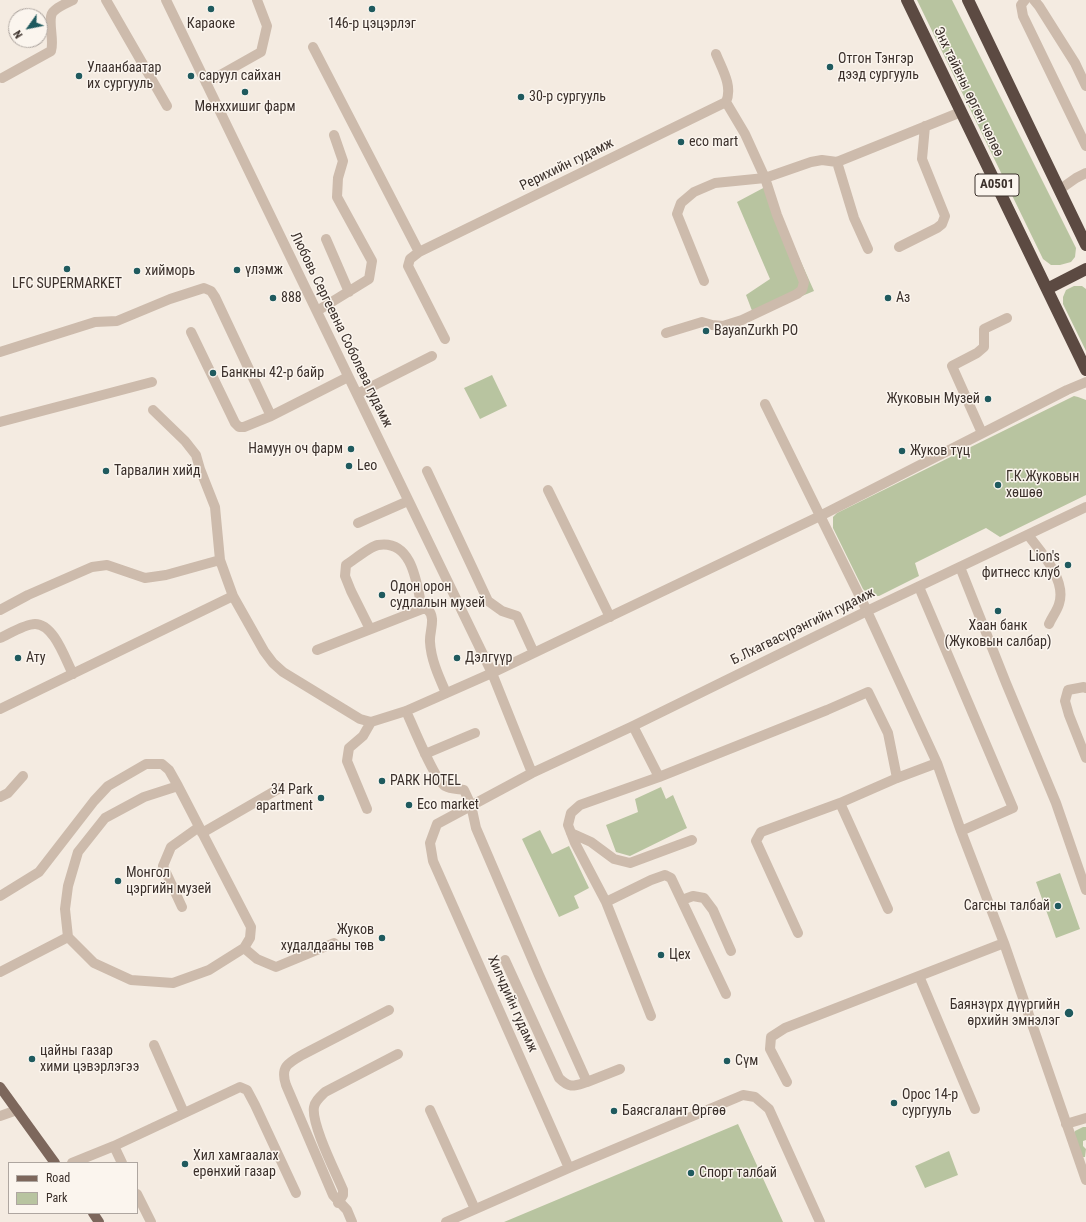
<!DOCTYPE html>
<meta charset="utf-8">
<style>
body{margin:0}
#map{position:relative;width:1086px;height:1222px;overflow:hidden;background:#f4ebe1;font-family:"Roboto Condensed",sans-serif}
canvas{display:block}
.legend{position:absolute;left:8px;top:1162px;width:130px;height:52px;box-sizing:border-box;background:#fbf5ee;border:1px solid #aea6a0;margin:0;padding:5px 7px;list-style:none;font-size:12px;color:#3b302b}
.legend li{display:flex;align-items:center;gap:8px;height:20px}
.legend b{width:20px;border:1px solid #aea6a0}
.north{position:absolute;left:8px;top:8px;width:40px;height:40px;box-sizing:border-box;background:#fbf5ee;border:1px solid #aea6a0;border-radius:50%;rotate:237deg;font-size:11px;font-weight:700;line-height:16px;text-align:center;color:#3b302b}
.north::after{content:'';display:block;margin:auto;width:14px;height:18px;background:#1f5a5e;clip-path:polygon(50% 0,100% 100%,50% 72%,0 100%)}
</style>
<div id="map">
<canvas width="1086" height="1222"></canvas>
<ul class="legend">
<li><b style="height:5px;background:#7d675c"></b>Road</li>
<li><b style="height:11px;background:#b8c4a0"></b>Park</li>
</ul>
<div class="north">N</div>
</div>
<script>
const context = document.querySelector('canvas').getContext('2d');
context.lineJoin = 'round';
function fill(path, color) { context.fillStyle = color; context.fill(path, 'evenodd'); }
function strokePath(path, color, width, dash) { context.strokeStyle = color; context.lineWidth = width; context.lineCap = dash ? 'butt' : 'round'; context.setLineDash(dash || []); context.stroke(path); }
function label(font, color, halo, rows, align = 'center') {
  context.font = font + ' "Roboto Condensed",sans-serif'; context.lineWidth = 3; context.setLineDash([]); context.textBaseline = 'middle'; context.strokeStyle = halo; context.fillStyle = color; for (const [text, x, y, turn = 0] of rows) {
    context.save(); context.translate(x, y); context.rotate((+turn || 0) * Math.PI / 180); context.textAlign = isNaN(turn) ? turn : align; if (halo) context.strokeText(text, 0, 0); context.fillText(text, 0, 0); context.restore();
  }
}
const green = new Path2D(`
 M 917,0 L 952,0 L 1076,248 L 1075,257 L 1071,262 L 1060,265 L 1051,265 L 1043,259 Z
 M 767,186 L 814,291 L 754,316 L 746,295 L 770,279 L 737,202 Z
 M 1074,286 L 1082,286 L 1086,289 L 1086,351 L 1063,304 L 1063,297 L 1066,290 Z
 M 492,375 L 507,406 L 480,419 L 464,388 Z
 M 1074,396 L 1078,397 L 1086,400 L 1086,495 L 1000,537 L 986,528 L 915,563 L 919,576 L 879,596 C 871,596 868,594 863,589 L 833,528 L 833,517 L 837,513 Z
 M 661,787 L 666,799 L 673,795 L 687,828 L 630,856 L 616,852 L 606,825 L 638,812 L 635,799 Z
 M 540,830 L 552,854 L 569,846 L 589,888 L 574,896 L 579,908 L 559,917 L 522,839 Z
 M 1060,873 L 1080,929 L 1056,938 L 1036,882 Z
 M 738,1124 L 783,1222 L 504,1222 Z
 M 1083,1127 L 1086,1127 L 1086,1140 L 1083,1141 L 1083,1146 L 1086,1149 L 1085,1157 L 1081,1157 L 1072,1138 L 1075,1131 Z
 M 949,1151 L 958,1175 L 925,1188 L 915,1166 Z`);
const minor = new Path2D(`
 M 106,0 L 167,106
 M 166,0 L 492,673 L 532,773
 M 1025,0 L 1021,5 L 1023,16 L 1086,146
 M 1034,0 L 1039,6 L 1075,63 L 1086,86
 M 313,47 L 419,252
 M 716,54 C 722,69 733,86 726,102
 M 2,78 L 51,51 C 55,40 46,17 54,11 C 59,6 67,3 73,0
 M 206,83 L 261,52 L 267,26 L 257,0
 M 837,162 L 854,218 L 868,249
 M 1059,190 L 1076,178 L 1086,173
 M 326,239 L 349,292
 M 899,247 L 937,228 L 942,224 L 945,216 L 922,159 L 925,126
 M 704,281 L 677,214 L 681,203 L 694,192 L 715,183 L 765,178 L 811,162 L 822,160 L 837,162 L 961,112
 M 317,311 L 369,279 L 372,261 L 337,197 L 338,178 L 343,161 L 334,135
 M 191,332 L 235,423 L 239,427 L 244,427 L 271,416 L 348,377
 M 666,333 L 702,322 L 712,325 L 723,326 L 742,320 L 797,294 L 802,290 L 804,282 L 777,215 L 765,178 L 745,134 L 726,102
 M 445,339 L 408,266 L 410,259 L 419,252 L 726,102
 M 0,352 L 95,322 L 117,321 L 170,299 L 204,288 L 211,291 L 215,297 L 271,416
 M 357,394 L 432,356
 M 765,404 L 867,611 L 937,763 L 961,831 L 1004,943 L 1086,1180
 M 153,410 L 185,441 L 196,455 L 200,469 L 215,507 L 220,560 L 233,596 L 264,651 L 273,663 L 283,672 L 360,719 L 371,722 L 406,711 L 492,673 L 820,516 L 1067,390 L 1086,382
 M 0,422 L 152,382
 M 982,433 L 952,366 L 977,353 L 984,347 L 984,329 L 1007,318
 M 427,471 L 488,601 L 502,611 L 517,616 L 534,653
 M 548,490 L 610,617
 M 358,523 L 408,501
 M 1028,535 C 1041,552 1067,580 1059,604 C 1057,611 1052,617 1049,624
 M 960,567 L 1006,683 L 1056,803 L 1086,890
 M 919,587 L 1013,808 L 961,831
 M 0,610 L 28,595 L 92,567 L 107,565 L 145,578 L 166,575 L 220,560
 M 370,629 L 351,591 L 345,576 L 346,565 C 354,560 369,547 378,545 C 413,539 417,585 422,609
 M 0,638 C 9,634 25,624 35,624 C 54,624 65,659 73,674
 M 317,650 L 422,609 L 427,609 C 437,617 429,632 430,642 C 431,660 439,677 446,693
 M 1086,688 L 1084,687 L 1068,690 L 1065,701 L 1069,715 L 1086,758
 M 0,709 L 233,596
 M 406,711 C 412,724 435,781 445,786 C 450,789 458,789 464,790 L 471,805 L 476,828 L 539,975 L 587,1082 C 574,1086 570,1089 559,1078 L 505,960
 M 633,726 L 659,777 L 580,805 L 571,813 L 568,825 L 575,843 L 606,902 L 651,1016
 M 425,754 L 475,733
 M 659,777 L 827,710 L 868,692 L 888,733 L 897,778 L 937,763
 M 178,786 L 251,927 L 250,938 L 244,948 L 209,970 L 173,983 L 131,980 L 94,963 L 68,937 L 65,909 L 68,886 L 78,852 L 105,818 L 144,797 Z
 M 0,797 L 8,793 L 23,776
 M 840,803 L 888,909
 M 367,809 L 347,761 L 349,748 L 363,736 L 371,722
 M 202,833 L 280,788
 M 571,833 L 591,842 L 614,859 L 630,863 L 692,840
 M 0,896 L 39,872 L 94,801 L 108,786 L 146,764 L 162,764 L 169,770 L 178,786
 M 682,900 L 693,896 L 704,898 L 713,910 L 731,951
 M 606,902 L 651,880 L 665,875 L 671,878 L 726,994
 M 182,907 L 163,866 L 171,847 L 199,827
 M 798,933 L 756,841 L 761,832 L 840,803 L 897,778
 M 244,948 L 257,959 L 276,967 L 334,943
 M 0,972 L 68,937
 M 919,976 L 975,1109
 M 154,1045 L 184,1113
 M 587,1082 L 620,1069
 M 787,1082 L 770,1049 L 771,1037 L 785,1028 L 1004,943
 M 430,1110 L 475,1209
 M 0,1116 L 17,1110
 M 1066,1124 L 1086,1118
 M 114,1146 L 122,1163
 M 72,1163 L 114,1146 L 240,1087 L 247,1090 L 255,1105 L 296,1193
 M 569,1168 L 743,1095 L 755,1097 L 769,1109 L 820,1222
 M 137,1194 L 151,1222
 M 338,1203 L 343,1195 L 343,1190 C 336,1173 311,1124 314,1107 C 315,1101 320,1097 325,1092 L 398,1054
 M 352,1222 L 347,1210 L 333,1195 L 286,1085 C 280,1067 288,1063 302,1055 L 389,1010
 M 446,1222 L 569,1168 L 433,861 L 430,843 L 437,824 L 532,773 L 633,726 L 867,611 L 1086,507`);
const major = new Path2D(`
 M 0,1087 L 55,1163
 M 93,1213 L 99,1222`);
const highway = new Path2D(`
 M 907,0 L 1086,370
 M 968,0 L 1086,245
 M 1047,289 L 1086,269`);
const markers = [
 [211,9,4,"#1f5a5e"],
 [372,9,4,"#1f5a5e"],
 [830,67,4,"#1f5a5e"],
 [79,76,4,"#1f5a5e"],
 [191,76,4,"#1f5a5e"],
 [245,92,4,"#1f5a5e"],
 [521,97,4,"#1f5a5e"],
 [681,142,4,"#1f5a5e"],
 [67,269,4,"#1f5a5e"],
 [237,270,4,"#1f5a5e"],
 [137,271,4,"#1f5a5e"],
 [273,298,4,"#1f5a5e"],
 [888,298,4,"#1f5a5e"],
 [706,331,4,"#1f5a5e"],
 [213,373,4,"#1f5a5e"],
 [988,399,4,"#1f5a5e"],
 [351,449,4,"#1f5a5e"],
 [902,451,4,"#1f5a5e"],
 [349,466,4,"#1f5a5e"],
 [106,471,4,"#1f5a5e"],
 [998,485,4,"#1f5a5e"],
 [1068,565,4,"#1f5a5e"],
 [382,595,4,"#1f5a5e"],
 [998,611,4,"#1f5a5e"],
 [18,658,4,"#1f5a5e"],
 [457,658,4,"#1f5a5e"],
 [382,781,4,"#1f5a5e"],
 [321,798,4,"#1f5a5e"],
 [409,805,4,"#1f5a5e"],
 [118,881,4,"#1f5a5e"],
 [1058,906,4,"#1f5a5e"],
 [382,938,4,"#1f5a5e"],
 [661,955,4,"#1f5a5e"],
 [1069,1013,5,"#1f5a5e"],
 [32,1059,4,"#1f5a5e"],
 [727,1061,4,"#1f5a5e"],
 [894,1103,4,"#1f5a5e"],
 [614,1111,4,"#1f5a5e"],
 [185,1164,4,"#1f5a5e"],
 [691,1173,4,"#1f5a5e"]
];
const shields = [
 [997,185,44]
];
const shieldNames = [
 ["A0501",997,185]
];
const poiNames = [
 ["Караоке",211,24,"center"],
 ["146-р цэцэрлэг",372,24,"center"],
 ["Отгон Тэнгэр",838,59],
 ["дээд сургууль",838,75],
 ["Улаанбаатар",87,68],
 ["их сургууль",87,84],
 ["саруул сайхан",199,76],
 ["30-р сургууль",529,97],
 ["Мөнххишиг фарм",245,107,"center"],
 ["eco mart",689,142],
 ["үлэмж",245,270],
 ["хийморь",145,271],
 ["LFC SUPERMARKET",67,284,"center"],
 ["888",281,298],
 ["Аз",896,298],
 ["BayanZurkh PO",714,331],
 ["Банкны 42-р байр",221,373],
 ["Жуковын Музей",980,399,"right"],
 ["Намуун оч фарм",343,449,"right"],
 ["Жуков түц",910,451],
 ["Leo",357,466],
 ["Тарвалин хийд",114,471],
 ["Г.К.Жуковын",1006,477],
 ["хөшөө",1006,493],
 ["Lion's",1060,557,"right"],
 ["фитнесс клуб",1060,573,"right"],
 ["Одон орон",390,587],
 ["судлалын музей",390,603],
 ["Хаан банк",998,626,"center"],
 ["(Жуковын салбар)",998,642,"center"],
 ["Ату",26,658],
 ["Дэлгүүр",465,658],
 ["PARK HOTEL",390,781],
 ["34 Park",313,790,"right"],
 ["apartment",313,806,"right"],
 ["Eco market",417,805],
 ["Монгол",126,873],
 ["цэргийн музей",126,889],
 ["Сагсны талбай",1050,906,"right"],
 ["Жуков",374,930,"right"],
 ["худалдааны төв",374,946,"right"],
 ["Цех",669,955],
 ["Баянзүрх дүүргийн",1060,1005,"right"],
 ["өрхийн эмнэлэг",1060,1021,"right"],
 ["цайны газар",40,1051],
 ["хими цэвэрлэгээ",40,1067],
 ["Сүм",735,1061],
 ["Орос 14-р",902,1095],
 ["сургууль",902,1111],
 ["Баясгалант Өргөө",622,1111],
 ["Хил хамгаалах",193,1156],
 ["ерөнхий газар",193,1172],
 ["Спорт талбай",699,1173]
];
const streetNames = [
 ["Энх тайвны өргөн чөлөө",968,92,64],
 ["Рерихийн гудамж",567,165,-26],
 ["Любовь Сергеевна Соболева гудамж",341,330,64],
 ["Б.Лхагвасүрэнгийн гудамж",803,627,-26],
 ["Хилчдийн гудамж",512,1004,66]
];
fill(green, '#b8c4a0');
strokePath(minor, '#cdbbac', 10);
strokePath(major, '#7d675c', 10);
strokePath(highway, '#5c4a42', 12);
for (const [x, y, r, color] of markers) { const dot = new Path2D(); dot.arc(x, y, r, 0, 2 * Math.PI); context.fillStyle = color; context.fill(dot); strokePath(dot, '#fbf5ee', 1.5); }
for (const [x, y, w] of shields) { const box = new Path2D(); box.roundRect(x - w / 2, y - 11, w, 22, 3); context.fillStyle = '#fbf5ee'; context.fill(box); strokePath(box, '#3b302b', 1); }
label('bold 13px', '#3b302b', null, shieldNames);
label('14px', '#3b302b', '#fbf5ee', poiNames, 'left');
label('14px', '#3b302b', '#fbf5ee', streetNames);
</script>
